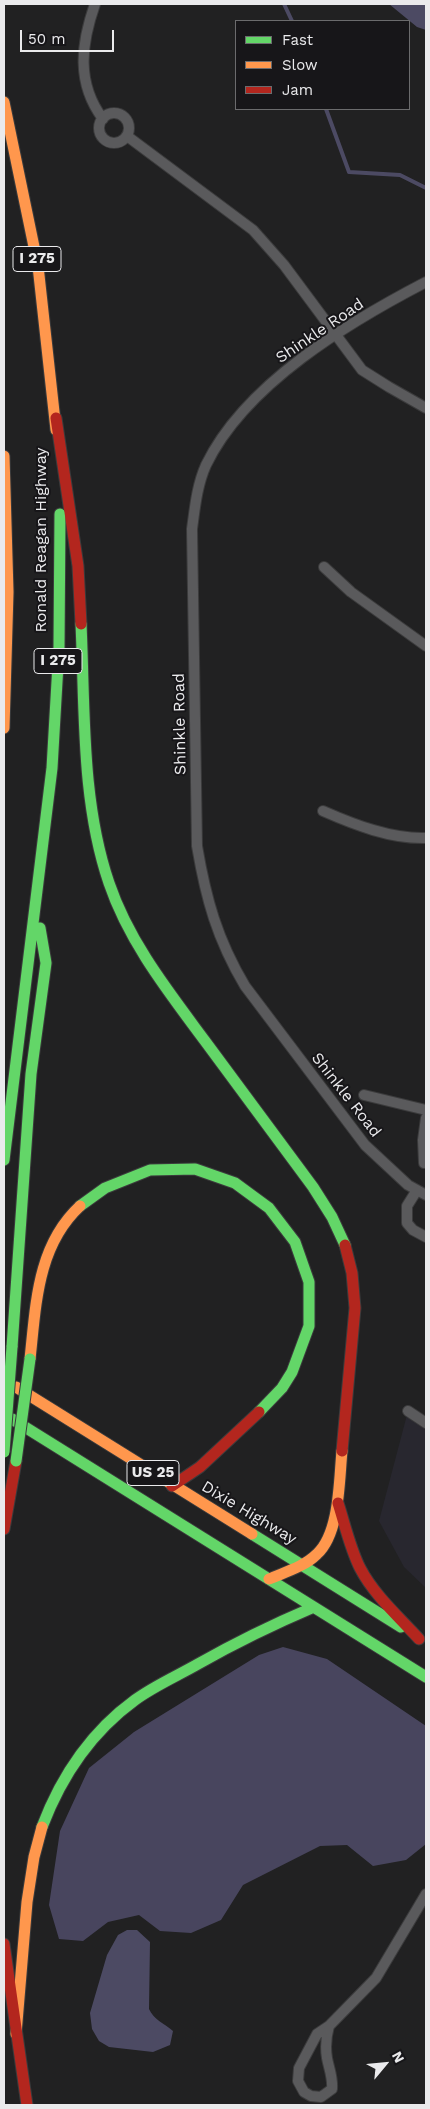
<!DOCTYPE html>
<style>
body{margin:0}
#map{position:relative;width:430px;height:2109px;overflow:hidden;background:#212122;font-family:"Work Sans",sans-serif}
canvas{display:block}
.frame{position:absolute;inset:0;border:5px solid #eaeaec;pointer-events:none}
.legend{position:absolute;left:235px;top:20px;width:175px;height:90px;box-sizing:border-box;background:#171619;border:1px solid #6b6b6d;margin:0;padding:6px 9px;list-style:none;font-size:15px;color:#eaeaec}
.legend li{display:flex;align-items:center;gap:10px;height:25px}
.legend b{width:25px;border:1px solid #6b6b6d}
.north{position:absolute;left:360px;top:2039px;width:50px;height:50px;-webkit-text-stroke:4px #171619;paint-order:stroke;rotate:62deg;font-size:14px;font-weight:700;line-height:20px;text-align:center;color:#eaeaec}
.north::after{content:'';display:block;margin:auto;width:18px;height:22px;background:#eaeaec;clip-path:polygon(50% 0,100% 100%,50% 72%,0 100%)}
.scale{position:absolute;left:20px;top:30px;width:94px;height:22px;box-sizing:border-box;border:2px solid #eaeaec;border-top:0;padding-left:6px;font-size:15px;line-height:18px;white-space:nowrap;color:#eaeaec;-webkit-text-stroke:4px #171619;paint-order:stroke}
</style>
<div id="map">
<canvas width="430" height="2109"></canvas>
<div class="frame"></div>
<ul class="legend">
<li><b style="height:6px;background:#63d668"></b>Fast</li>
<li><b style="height:6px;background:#ff974d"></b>Slow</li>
<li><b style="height:6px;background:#b3261e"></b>Jam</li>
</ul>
<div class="north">N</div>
<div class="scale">50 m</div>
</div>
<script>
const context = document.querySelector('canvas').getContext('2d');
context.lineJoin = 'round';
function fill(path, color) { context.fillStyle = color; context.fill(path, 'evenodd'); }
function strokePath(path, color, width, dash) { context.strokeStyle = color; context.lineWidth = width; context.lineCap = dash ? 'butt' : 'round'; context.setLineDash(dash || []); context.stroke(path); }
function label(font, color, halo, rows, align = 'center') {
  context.font = font + ' "Work Sans",sans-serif'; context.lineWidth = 4; context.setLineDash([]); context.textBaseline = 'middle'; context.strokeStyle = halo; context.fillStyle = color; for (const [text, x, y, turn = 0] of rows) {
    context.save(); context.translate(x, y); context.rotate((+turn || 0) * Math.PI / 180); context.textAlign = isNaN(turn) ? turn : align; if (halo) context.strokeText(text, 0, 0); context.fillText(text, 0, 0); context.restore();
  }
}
const built = new Path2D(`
 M 408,1411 L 426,1423 L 426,1588 L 404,1567 L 379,1521 Z`);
const forest = new Path2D(`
 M 283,1647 L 327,1659 L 426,1726 L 426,1844 L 406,1860 L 373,1866 L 347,1845 L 320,1846 L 243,1885 L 221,1920 L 191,1933 L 160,1931 L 139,1915 L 108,1922 L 83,1941 L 59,1939 L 49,1905 L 60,1831 L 89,1768 L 134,1732 L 259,1655 Z`);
const water = new Path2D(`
 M 389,4 L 426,4 L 426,30 L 417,27 Z
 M 127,1930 L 137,1930 L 150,1942 L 149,2009 C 154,2020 164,2023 173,2031 L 170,2045 L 153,2052 L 109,2047 L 99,2041 L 92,2029 L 90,2013 L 107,1955 L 118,1935 Z`);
const stream = new Path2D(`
 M 284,4 L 292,21
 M 326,109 L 349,172 L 400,175 L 426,188`);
const street = new Path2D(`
 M 95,4 C 81,44 76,83 103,119
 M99 128a15 15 0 1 1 30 0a15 15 0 1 1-30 0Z
 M 127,136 L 253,230 L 284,265 L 362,370 L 389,387 L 426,408
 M 426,282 C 349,322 245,384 206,465 C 197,485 195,507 192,529 L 197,846 C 206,899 217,939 245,986 L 365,1145 L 408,1185 L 426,1195
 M 324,567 L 351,592 L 426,646
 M 323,811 C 355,825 391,839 426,838
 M 364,1095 L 426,1110
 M 424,1163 L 423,1140 L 426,1118
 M 417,1190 L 407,1206 L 407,1223 L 413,1230 L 426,1237
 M 408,1411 L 426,1423
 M 329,2026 C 326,2037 325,2046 327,2058 C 329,2069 333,2077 332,2089 L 321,2097 L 311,2096 L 304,2092 L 298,2081 L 299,2068 L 317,2034 L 329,2026 L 376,1978 L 426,1894`);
const fast = new Path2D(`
 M 81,624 C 85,709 81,801 109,883 C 129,942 168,991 205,1041 C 241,1089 277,1138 313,1187 L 332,1217 L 345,1245
 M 4,1160 L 52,768 L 59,647 L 60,514
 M 80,1206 L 105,1188 L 150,1170 L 195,1169 L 235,1183 L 269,1208 L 295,1242 L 309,1282 L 309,1326 L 292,1372 L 282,1388 L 259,1412
 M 12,1347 L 31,1074 L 46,963 L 40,928
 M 12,1419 L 426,1677
 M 252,1534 L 401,1627
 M 42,1827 C 61,1777 91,1732 135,1700 C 154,1686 177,1676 198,1664 C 235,1643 274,1624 314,1607`);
const slow = new Path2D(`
 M 4,102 L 38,266 L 56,430
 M 4,456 L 8,592 L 4,728
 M 30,1359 C 36,1304 37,1246 80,1206
 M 16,1387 L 252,1534
 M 269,1579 C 285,1572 304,1567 317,1554 C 340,1533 339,1480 342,1451
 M 16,2034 L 27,1902 L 34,1857 L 42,1827`);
const jam = new Path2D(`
 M 56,418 L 78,566 L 81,624
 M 342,1451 L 355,1308 L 352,1273 L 345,1245
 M 172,1486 L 200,1467 L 259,1412
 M 338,1503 C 345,1525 350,1548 360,1568 C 374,1595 399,1617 419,1639
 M 4,1529 L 16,1461
 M 4,1944 L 27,2105`);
const fastBridge = new Path2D(`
 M 4,1452 L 12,1347
 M 16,1461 L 30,1359`);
const shields = [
 [37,259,48],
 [58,661,48],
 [153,1473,52]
];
const shieldNames = [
 ["I 275",37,259],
 ["I 275",58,661],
 ["US 25",153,1473]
];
const streetNames = [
 ["Shinkle Road",320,331,-34],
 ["Ronald Reagan Highway",41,540,-90],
 ["Shinkle Road",180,724,-91],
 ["Shinkle Road",346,1095,52],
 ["Dixie Highway",249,1513,31]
];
fill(built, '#28272f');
fill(forest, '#48455e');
fill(water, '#4c4a63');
strokePath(stream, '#4c4a63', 4);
strokePath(street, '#3b3b3c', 12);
strokePath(fast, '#3b3b3c', 13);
strokePath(slow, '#3b3b3c', 13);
strokePath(jam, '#3b3b3c', 13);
strokePath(street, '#5a5a5c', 10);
strokePath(fast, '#63d668', 11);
strokePath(slow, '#ff974d', 11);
strokePath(jam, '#b3261e', 11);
strokePath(fastBridge, '#3b3b3c', 13, []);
strokePath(fastBridge, '#63d668', 11);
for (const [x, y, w] of shields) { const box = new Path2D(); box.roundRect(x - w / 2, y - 12.5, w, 25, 4); context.fillStyle = '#171619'; context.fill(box); strokePath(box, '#eaeaec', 1); }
label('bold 15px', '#eaeaec', null, shieldNames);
label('16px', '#eaeaec', '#171619', streetNames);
</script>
